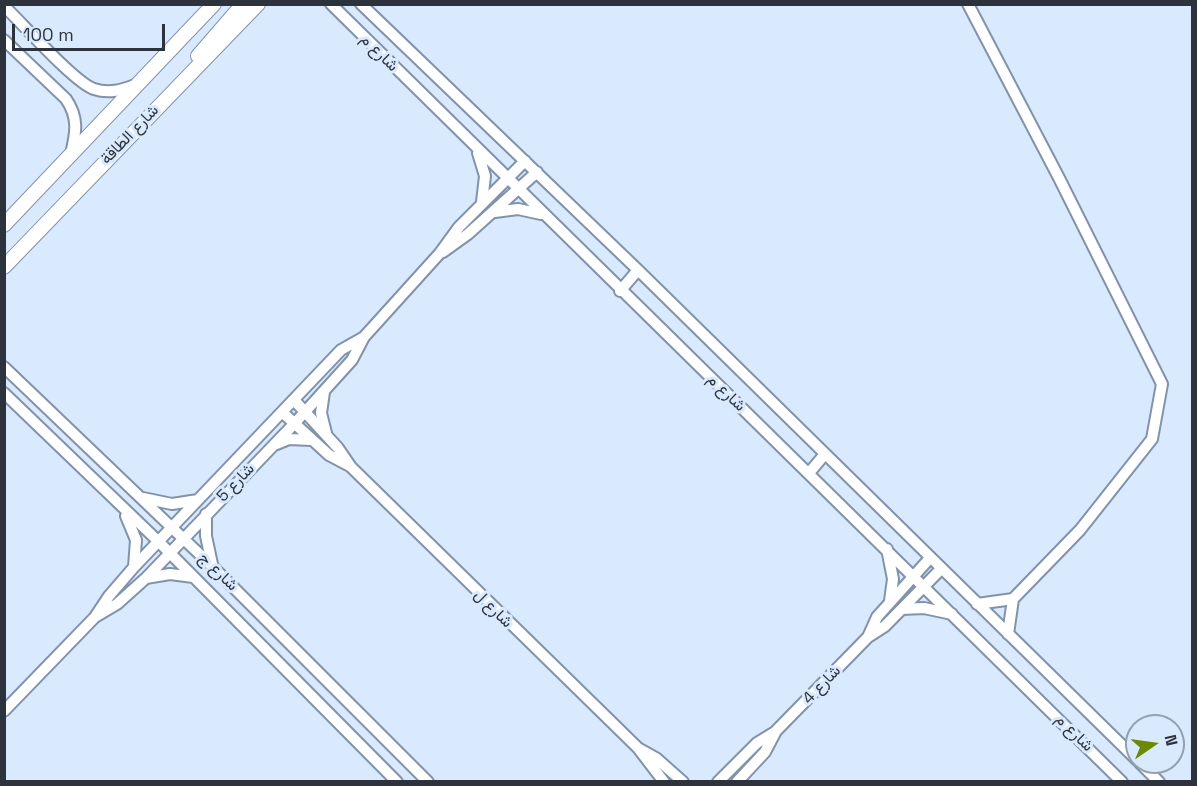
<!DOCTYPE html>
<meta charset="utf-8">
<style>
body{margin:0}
#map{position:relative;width:1197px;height:786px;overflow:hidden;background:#d9e9fe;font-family:"Space Grotesk",sans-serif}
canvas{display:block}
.frame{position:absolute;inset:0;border:6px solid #2c333d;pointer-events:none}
.north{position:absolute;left:1125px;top:714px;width:60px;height:60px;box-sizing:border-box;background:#d9e9fe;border:2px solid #94a0b1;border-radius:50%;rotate:77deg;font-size:16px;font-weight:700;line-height:24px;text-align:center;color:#2c333d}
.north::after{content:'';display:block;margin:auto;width:21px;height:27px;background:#6c8902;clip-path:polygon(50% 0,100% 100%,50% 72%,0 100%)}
.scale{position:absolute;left:12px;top:24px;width:153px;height:27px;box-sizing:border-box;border:3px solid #2c333d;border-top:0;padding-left:8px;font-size:18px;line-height:21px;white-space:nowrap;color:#2c333d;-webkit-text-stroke:4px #d9e9fe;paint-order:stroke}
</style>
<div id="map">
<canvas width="1197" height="786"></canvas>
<div class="frame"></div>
<div class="north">N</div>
<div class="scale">100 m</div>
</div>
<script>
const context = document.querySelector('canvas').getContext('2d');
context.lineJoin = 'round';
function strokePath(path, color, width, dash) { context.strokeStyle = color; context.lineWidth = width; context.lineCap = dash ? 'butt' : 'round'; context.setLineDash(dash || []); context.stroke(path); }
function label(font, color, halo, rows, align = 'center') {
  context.font = font + ' "Space Grotesk",Vazirmatn,sans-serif'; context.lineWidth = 6; context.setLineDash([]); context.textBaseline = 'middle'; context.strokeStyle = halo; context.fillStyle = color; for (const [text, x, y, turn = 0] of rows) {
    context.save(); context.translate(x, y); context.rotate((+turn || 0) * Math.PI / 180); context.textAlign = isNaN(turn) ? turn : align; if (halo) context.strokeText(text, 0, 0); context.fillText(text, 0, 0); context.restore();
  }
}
const minor = new Path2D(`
 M 331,4 L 1122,782
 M 361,4 L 638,270 L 1137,760
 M 968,4 L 1059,178 L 1162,384 L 1152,439 L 1080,530 L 1013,599 L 1008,634
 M 4,6 C 22,23 75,83 94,89 C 109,94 122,90 135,85
 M 4,40 L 66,99 C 79,118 76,133 71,154
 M 478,153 L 485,176 L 482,202
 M 495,212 L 518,209 L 541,214
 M 443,252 L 468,234 L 537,172
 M 620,291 L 638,270
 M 4,367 L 213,567 L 428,782
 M 324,392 L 321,413 L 326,433
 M 4,393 L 159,542 L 397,782
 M 294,400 L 338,448 L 351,467 L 638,748 L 664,782
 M 282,412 L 329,455 L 348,465
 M 277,444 L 289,439 L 311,440
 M 809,473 L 825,454
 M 143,498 L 172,504 L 198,500
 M 206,514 L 206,536 L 212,564
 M 126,516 L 136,540 L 134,567
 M 887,549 L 893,579 L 890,601
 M 146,578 L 170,574 L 193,577
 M 977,604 L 1013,599
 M 902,609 L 924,608 L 952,614
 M 95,617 L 117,604 L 146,578 L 294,424 L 352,360 L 364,337 L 440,253 L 459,227 L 525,161
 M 868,637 L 877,617 L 930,558
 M 4,711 L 95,617 L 109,596 L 134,567 L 341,350 L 364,337
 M 638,748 L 656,758 L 683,782
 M 1139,762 L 1159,782
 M 718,782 L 757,743 L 775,732 L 868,637 L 885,626 L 941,569
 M 737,782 L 765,752 L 775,733`);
const major = new Path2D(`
 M 198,56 L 243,4
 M 4,225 L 214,4
 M 4,267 L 258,4`);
const streetNames = [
 ["شارع م",379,53,45],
 ["شارع الطاقة",130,135,-46],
 ["شارع م",726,393,44],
 ["شارع 5",236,483,-46],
 ["شارع ج",218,572,44],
 ["شارع ل",493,609,45],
 ["شارع 4",822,685,-46],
 ["شارع م",1074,733,45]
];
strokePath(minor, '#8193ab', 14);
strokePath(major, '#8193ab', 16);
strokePath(minor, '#fff', 10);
strokePath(major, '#fff', 14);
label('16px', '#2c333d', '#d9e9fe', streetNames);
</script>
